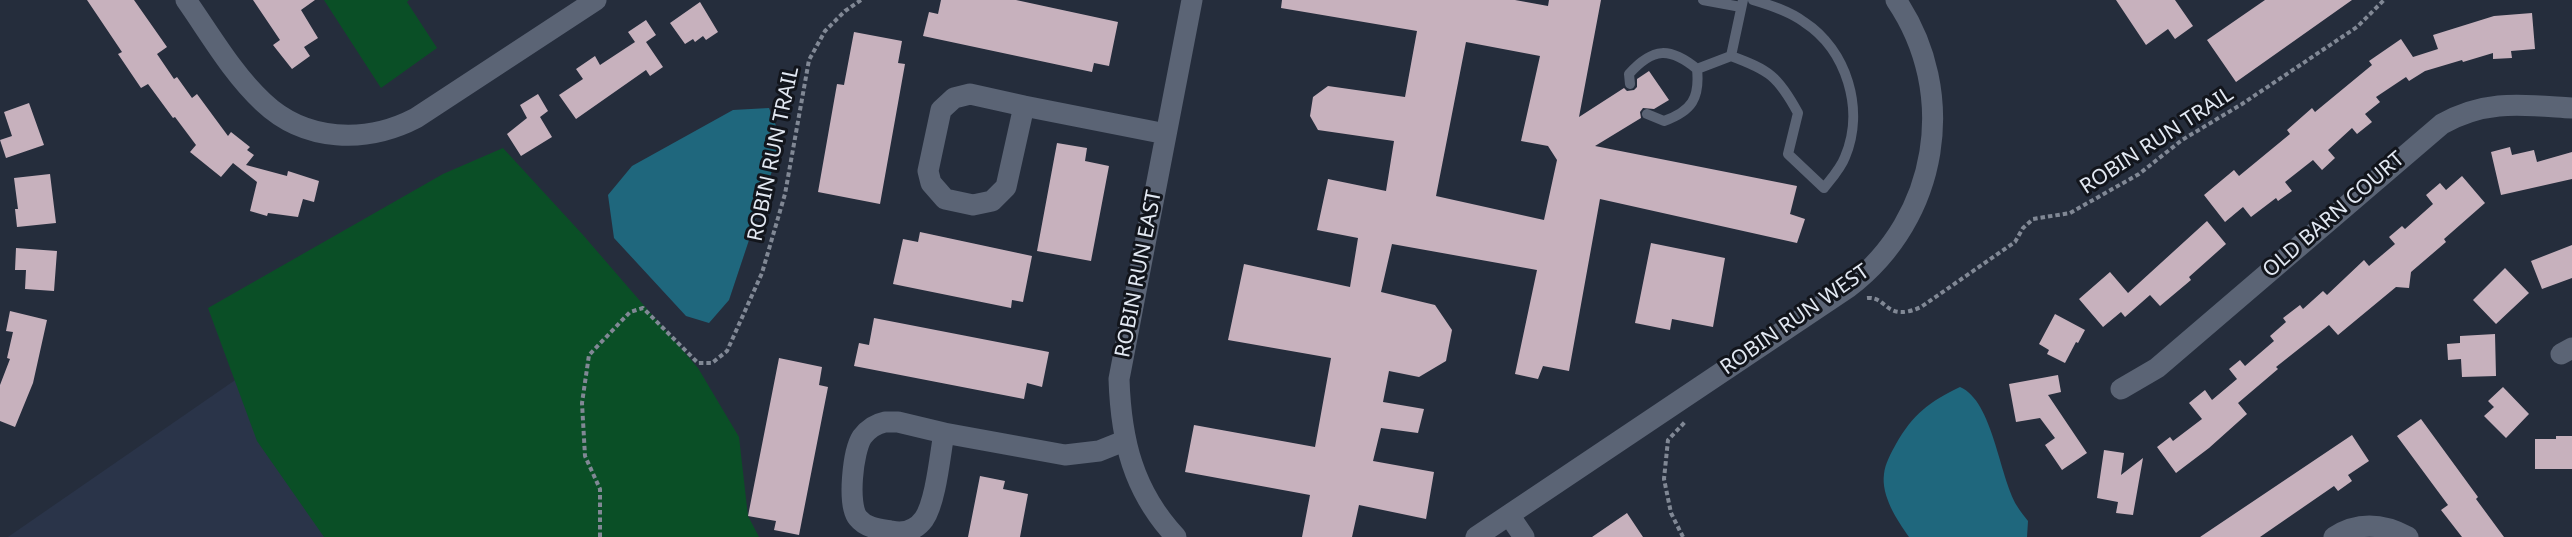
<!DOCTYPE html>
<style>
body{margin:0}
canvas{display:block;background:#252d3c}
</style>
<canvas width="2572" height="537"></canvas>
<script>
const context = document.querySelector('canvas').getContext('2d');
context.lineJoin = 'round';
function fill(path, color) { context.fillStyle = color; context.fill(path, 'evenodd'); }
function strokePath(path, color, width, dash) { context.strokeStyle = color; context.lineWidth = width; context.lineCap = dash ? 'butt' : 'round'; context.setLineDash(dash || []); context.stroke(path); }
function label(font, color, halo, rows, align = 'center') {
  context.font = font + ' "Noto Sans",sans-serif'; context.lineWidth = 6; context.setLineDash([]); context.textBaseline = 'middle'; context.strokeStyle = halo; context.fillStyle = color; for (const [text, x, y, turn = 0] of rows) {
    context.save(); context.translate(x, y); context.rotate((+turn || 0) * Math.PI / 180); context.textAlign = isNaN(turn) ? turn : align; if (halo) context.strokeText(text, 0, 0); context.fillText(text, 0, 0); context.restore();
  }
}
const built = new Path2D(`
 M 270,356 L 402,537 L 8,537 Z`);
const green = new Path2D(`
 M 324,0 L 409,0 L 407,2 L 437,48 L 381,88 Z
 M 503,148 L 583,235 L 698,368 L 739,437 L 748,516 L 759,537 L 324,537 L 257,441 L 208,308 L 443,174 Z`);
const water = new Path2D(`
 M 769,108 L 782,141 L 729,300 L 709,323 L 686,316 L 614,238 L 608,195 L 632,166 L 733,110 Z
 M 1960,387 C 1993,401 1999,476 2017,506 C 2020,511 2024,516 2028,521 L 2027,537 L 1909,537 C 1897,520 1881,496 1884,474 C 1885,464 1891,453 1896,444 C 1913,414 1929,402 1960,387 Z`);
const building = new Path2D(`
 M 87,0 L 134,0 L 167,47 L 157,54 L 174,79 L 177,77 L 192,98 L 197,94 L 228,136 L 231,132 L 250,147 L 247,150 L 254,155 L 246,165 L 287,176 L 288,171 L 319,181 L 314,202 L 303,199 L 298,217 L 268,213 L 267,216 L 250,211 L 257,182 L 233,163 L 221,177 L 190,152 L 196,145 L 175,117 L 173,118 L 148,84 L 141,88 L 118,54 L 122,52 Z
 M 253,0 L 315,0 L 301,10 L 318,38 L 304,47 L 310,56 L 292,69 L 273,45 L 280,40 Z
 M 941,0 L 1016,0 L 1118,22 L 1109,66 L 1094,63 L 1092,72 L 923,36 L 929,12 L 938,14 Z
 M 1282,0 L 1515,0 L 1548,6 L 1549,0 L 1601,0 L 1579,117 L 1624,88 L 1627,91 L 1634,90 L 1637,87 L 1637,79 L 1649,71 L 1669,100 L 1654,109 L 1643,108 L 1640,112 L 1641,118 L 1595,146 L 1797,186 L 1790,214 L 1805,219 L 1797,243 L 1600,199 L 1569,371 L 1543,366 L 1538,379 L 1515,374 L 1537,270 L 1392,244 L 1381,292 L 1435,305 L 1452,330 L 1446,361 L 1419,377 L 1389,371 L 1383,402 L 1424,409 L 1418,433 L 1381,428 L 1373,461 L 1434,472 L 1426,519 L 1359,505 L 1352,537 L 1302,537 L 1310,495 L 1185,472 L 1194,425 L 1315,447 L 1331,358 L 1228,340 L 1244,264 L 1350,287 L 1358,238 L 1317,230 L 1328,179 L 1386,191 L 1394,141 L 1318,130 L 1310,116 L 1313,97 L 1328,86 L 1405,97 L 1417,31 L 1281,8 ZM 1466,42 L 1540,56 L 1521,141 L 1548,146 L 1557,160 L 1544,220 L 1436,196 Z
 M 2116,0 L 2175,0 L 2193,26 L 2175,39 L 2168,29 L 2146,45 Z
 M 2265,0 L 2352,0 L 2236,82 L 2207,40 Z
 M 700,2 L 718,32 L 706,40 L 703,36 L 695,42 L 693,39 L 685,44 L 670,23 Z
 M 2532,13 L 2535,49 L 2511,51 L 2512,58 L 2493,59 L 2493,53 L 2463,62 L 2462,60 L 2425,71 L 2409,81 L 2406,77 L 2376,97 L 2380,102 L 2365,114 L 2372,122 L 2357,134 L 2352,128 L 2328,150 L 2335,158 L 2322,170 L 2313,160 L 2285,182 L 2292,191 L 2278,201 L 2276,198 L 2251,217 L 2243,207 L 2225,222 L 2204,195 L 2234,170 L 2239,176 L 2290,134 L 2287,130 L 2312,108 L 2315,112 L 2372,65 L 2369,61 L 2401,39 L 2413,57 L 2438,49 L 2433,35 L 2494,16 Z
 M 646,20 L 656,35 L 646,42 L 663,67 L 650,76 L 646,70 L 576,119 L 559,95 L 583,79 L 576,69 L 595,56 L 600,65 L 635,42 L 628,32 Z
 M 854,32 L 902,41 L 898,63 L 905,64 L 880,204 L 818,192 L 837,84 L 844,85 Z
 M 538,94 L 548,111 L 540,117 L 552,137 L 521,156 L 507,134 L 527,118 L 520,105 Z
 M 29,103 L 44,145 L 6,158 L 0,140 L 12,136 L 4,112 Z
 M 1057,143 L 1087,148 L 1085,161 L 1109,166 L 1091,261 L 1037,251 Z
 M 2510,147 L 2512,155 L 2534,150 L 2537,162 L 2572,152 L 2572,179 L 2501,195 L 2491,152 Z
 M 50,174 L 56,223 L 17,227 L 15,209 L 18,209 L 14,178 Z
 M 2462,176 L 2485,203 L 2444,239 L 2446,242 L 2411,272 L 2409,288 L 2396,287 L 2338,335 L 2329,325 L 2276,367 L 2278,369 L 2238,403 L 2247,414 L 2209,448 L 2176,473 L 2157,447 L 2170,437 L 2173,441 L 2202,419 L 2189,403 L 2205,390 L 2212,400 L 2237,379 L 2229,369 L 2240,360 L 2245,366 L 2274,341 L 2270,336 L 2286,322 L 2283,318 L 2300,305 L 2303,309 L 2323,291 L 2327,295 L 2364,260 L 2369,266 L 2395,244 L 2389,237 L 2402,226 L 2405,229 L 2433,204 L 2426,195 L 2440,183 L 2446,190 Z
 M 2207,221 L 2226,244 L 2189,277 L 2191,280 L 2160,306 L 2150,295 L 2125,317 L 2121,312 L 2103,327 L 2079,299 L 2110,272 L 2128,293 Z
 M 920,232 L 1032,256 L 1023,302 L 1012,300 L 1011,308 L 893,284 L 903,239 L 918,242 Z
 M 1651,243 L 1725,258 L 1713,327 L 1672,319 L 1670,330 L 1635,323 Z
 M 2572,245 L 2572,278 L 2542,289 L 2531,261 Z
 M 16,248 L 57,251 L 54,291 L 25,289 L 26,270 L 15,270 Z
 M 2505,268 L 2529,293 L 2496,324 L 2473,300 Z
 M 10,311 L 47,320 L 33,383 L 15,427 L 0,421 L 0,385 L 10,359 L 7,358 L 13,332 L 6,331 Z
 M 2055,314 L 2085,330 L 2078,343 L 2076,342 L 2065,363 L 2047,354 L 2049,350 L 2039,344 Z
 M 874,318 L 1049,352 L 1042,387 L 1027,383 L 1024,399 L 854,366 L 859,343 L 869,345 Z
 M 2495,334 L 2496,376 L 2462,377 L 2461,359 L 2448,360 L 2447,344 L 2460,343 L 2460,336 Z
 M 779,358 L 822,367 L 819,385 L 828,387 L 799,535 L 774,530 L 776,521 L 748,516 Z
 M 2058,375 L 2061,392 L 2048,395 L 2087,453 L 2062,470 L 2045,445 L 2055,438 L 2040,418 L 2016,422 L 2009,384 Z
 M 2503,387 L 2529,414 L 2506,438 L 2484,416 L 2494,407 L 2488,401 Z
 M 2421,419 L 2478,497 L 2476,499 L 2504,537 L 2462,537 L 2441,510 L 2448,505 L 2397,436 Z
 M 2352,435 L 2369,461 L 2348,475 L 2352,481 L 2338,491 L 2334,486 L 2260,537 L 2200,537 Z
 M 2556,436 L 2572,436 L 2572,469 L 2535,469 L 2535,439 L 2556,439 Z
 M 2104,450 L 2124,453 L 2121,475 L 2143,458 L 2133,515 L 2116,513 L 2118,502 L 2097,498 Z
 M 980,476 L 1005,481 L 1003,489 L 1028,494 L 1020,537 L 968,537 Z
 M 1627,513 L 1643,537 L 1592,537 Z`);
const path = new Path2D(`
 M 1867,298 C 1888,296 1885,323 1921,307 L 2015,242 L 2023,228 L 2033,219 L 2070,213 L 2139,174 L 2182,140 L 2242,104 L 2357,27 L 2384,0
 M 600,537 L 600,489 L 585,456 L 582,403 L 589,355 L 630,312 L 643,308 L 698,363 L 712,363 L 727,351 L 762,273 L 785,194 L 809,60 L 825,31 L 845,11 L 861,0
 M 1683,537 L 1671,513 L 1664,479 L 1668,440 L 1685,422`);
const lane = new Path2D(`
 M 1703,0 L 1741,7
 M 1743,0 L 1731,56 C 1769,70 1778,76 1798,113 L 1788,154 L 1824,188 C 1831,179 1841,168 1845,157 C 1865,110 1847,50 1804,22 C 1789,11 1770,5 1753,0
 M 1697,69 L 1731,56
 M 1630,84 L 1629,74 C 1653,47 1670,47 1697,69 C 1700,98 1692,111 1664,121 L 1647,114`);
const street = new Path2D(`
 M 186,0 C 210,34 232,73 263,102 C 305,142 366,144 416,118 L 596,0
 M 970,94 L 1024,106 L 1006,187 L 992,201 L 973,205 L 945,199 L 931,183 L 928,171 L 941,110 L 954,98 Z
 M 1024,106 L 1166,134
 M 2561,354 L 2572,348
 M 2121,389 L 2157,368 L 2442,124 C 2487,99 2523,105 2572,108
 M 885,422 L 898,422 L 944,433 C 940,455 936,501 924,519 C 916,530 904,534 891,531 C 879,529 866,528 858,518 C 847,505 853,451 862,437 C 868,429 875,424 885,422 Z
 M 944,433 L 1065,455 L 1099,451 L 1124,441
 M 1509,515 L 1524,537
 M 1176,537 C 1133,491 1121,440 1119,379 L 1192,0
 M 1476,537 L 1849,287 C 1939,218 1959,93 1896,0
 M 2334,537 C 2359,521 2384,524 2408,537`);
const streetNames = [
 ["ROBIN RUN TRAIL",2157,141,-33],
 ["ROBIN RUN TRAIL",774,154,-78],
 ["OLD BARN COURT",2334,215,-41],
 ["ROBIN RUN EAST",1139,274,-79],
 ["ROBIN RUN WEST",1795,320,-35]
];
fill(built, '#2a3449');
fill(green, '#0a4f26');
fill(water, '#1f677d');
fill(building, '#c7b1bd');
strokePath(path, '#818895', 4, [4.5, 3]);
strokePath(lane, '#5b6475', 10);
strokePath(street, '#5b6475', 21);
label('21px', '#e2e8f2', '#12151c', streetNames);
</script>
